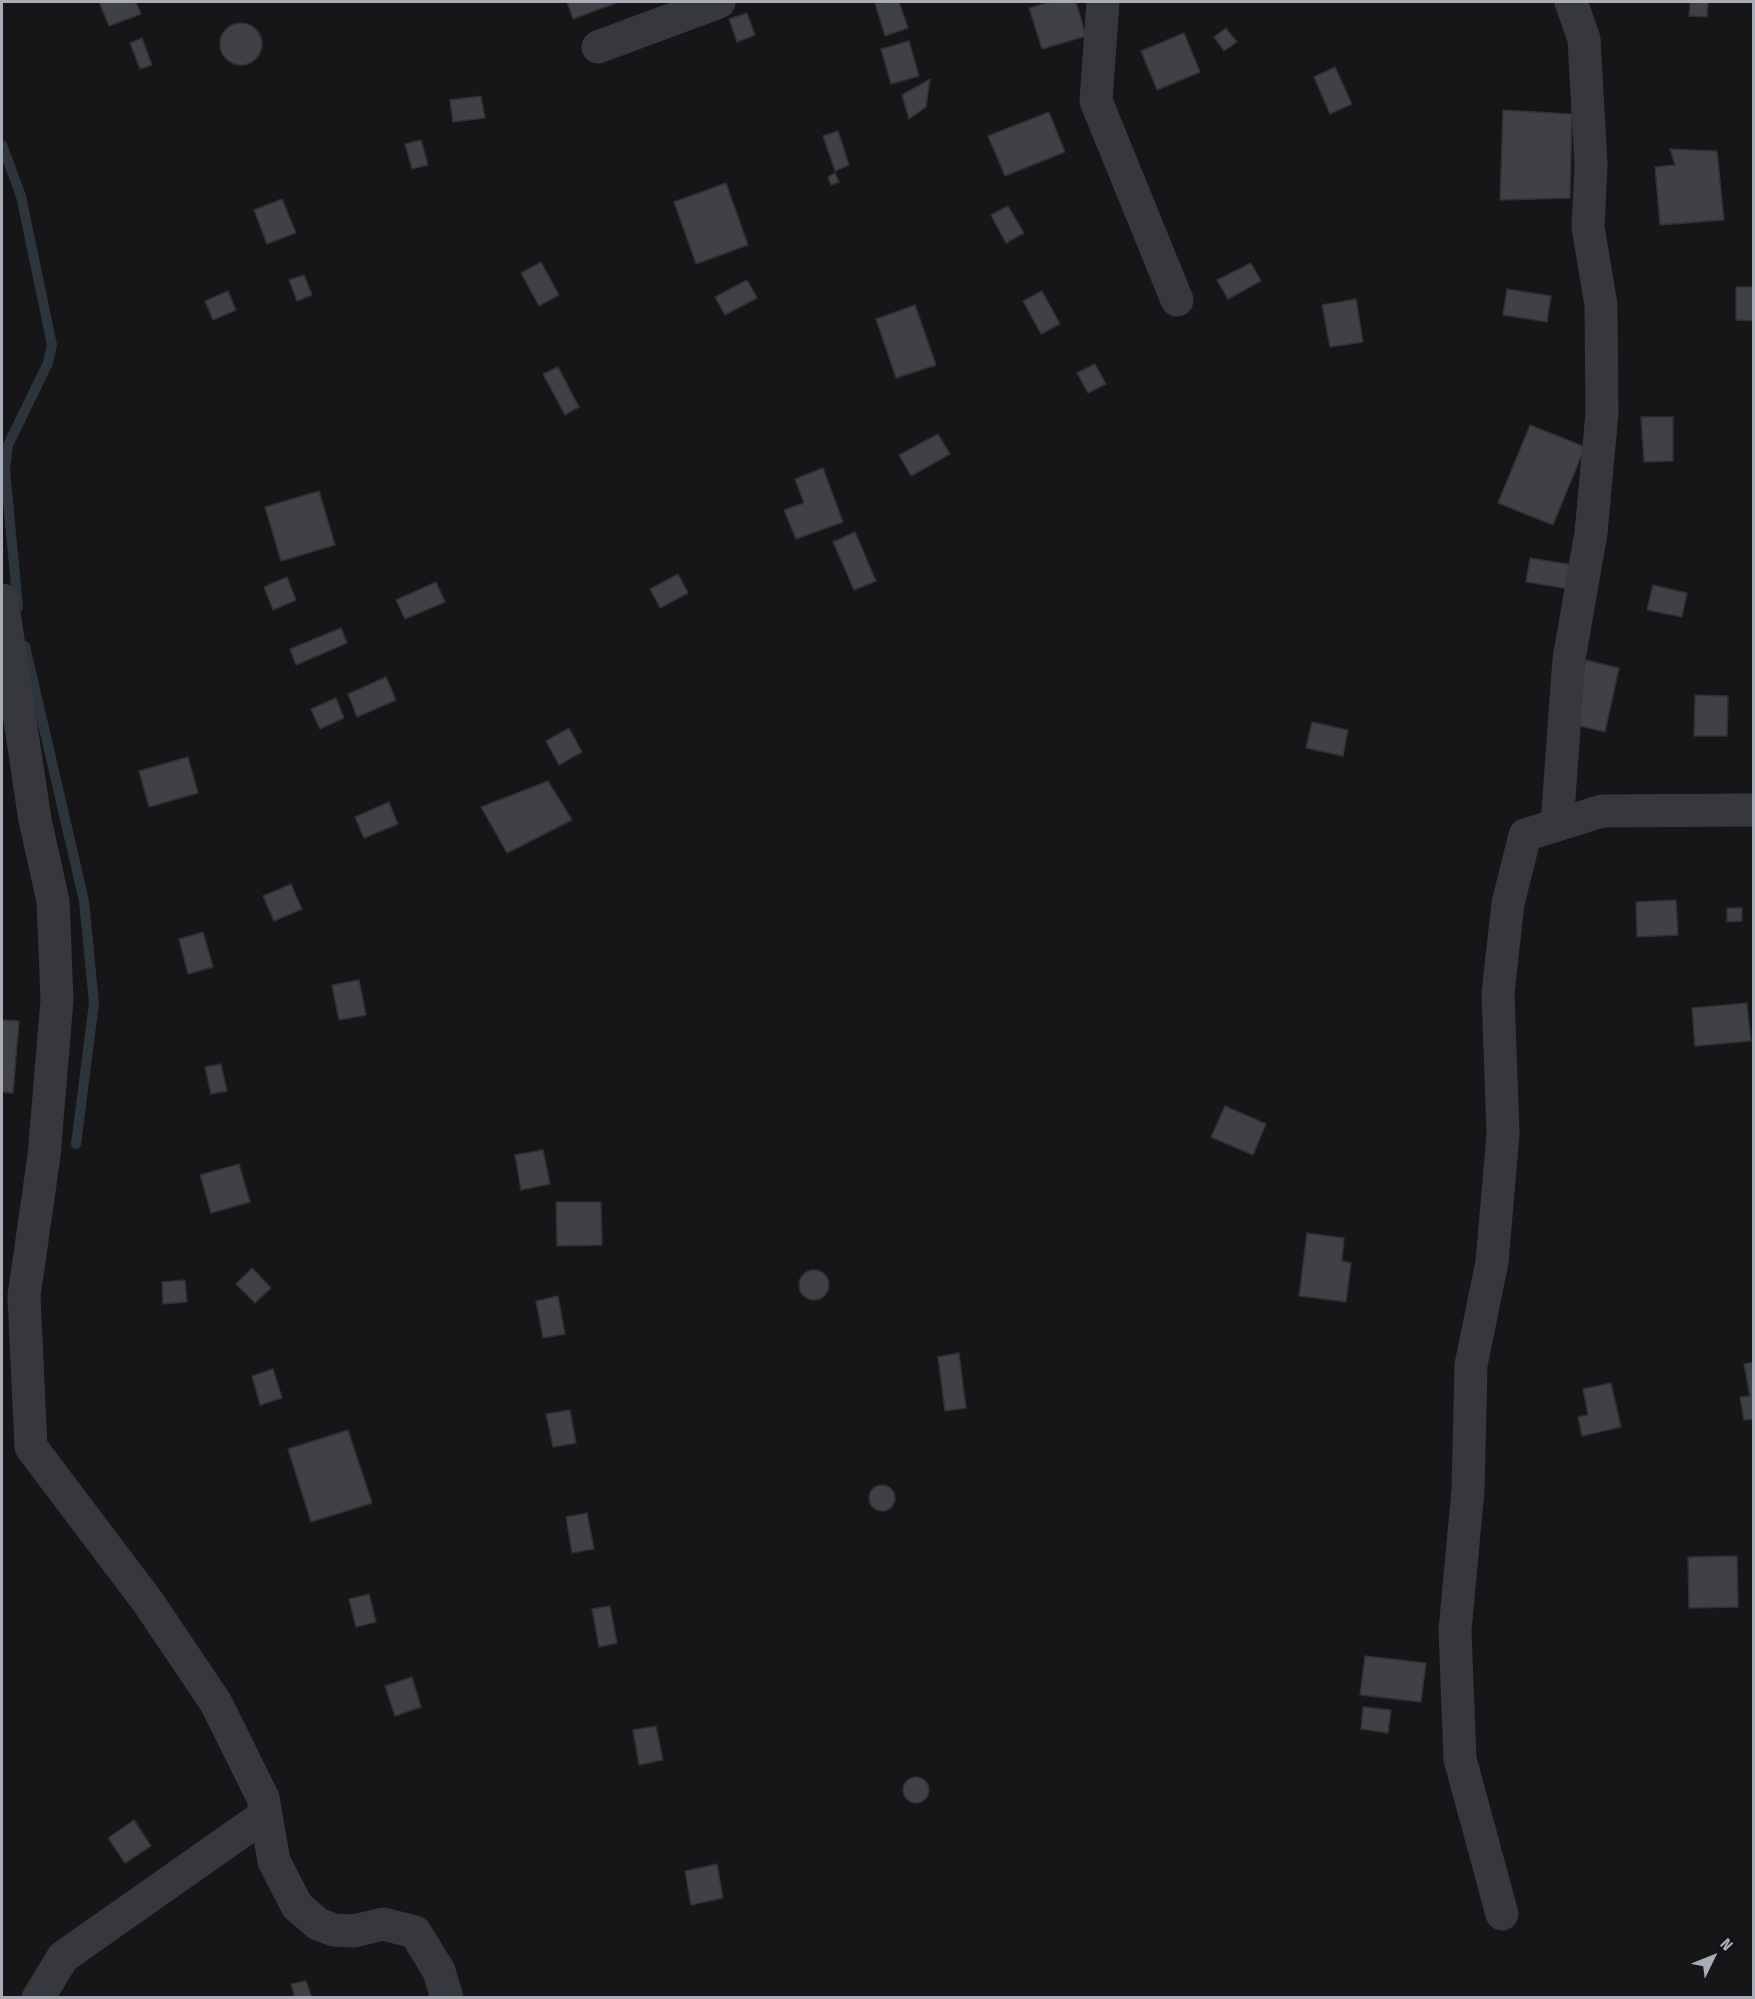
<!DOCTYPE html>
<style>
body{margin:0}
#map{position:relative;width:1755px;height:1999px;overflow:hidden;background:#161618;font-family:"Fira Sans Condensed",sans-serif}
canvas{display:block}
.frame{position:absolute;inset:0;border:3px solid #a8adb8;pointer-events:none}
.north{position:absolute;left:1683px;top:1927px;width:60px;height:60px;-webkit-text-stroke:4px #111113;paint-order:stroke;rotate:47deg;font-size:16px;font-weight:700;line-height:24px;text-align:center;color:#a8adb8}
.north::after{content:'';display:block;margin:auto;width:21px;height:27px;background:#a8adb8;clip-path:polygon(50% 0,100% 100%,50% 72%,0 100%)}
</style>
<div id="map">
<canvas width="1755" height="1999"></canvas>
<div class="frame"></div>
<div class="north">N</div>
</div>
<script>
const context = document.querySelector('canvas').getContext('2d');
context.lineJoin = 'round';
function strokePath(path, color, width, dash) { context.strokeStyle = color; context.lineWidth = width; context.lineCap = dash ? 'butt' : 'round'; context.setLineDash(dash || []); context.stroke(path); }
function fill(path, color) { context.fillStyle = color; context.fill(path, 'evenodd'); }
const stream = new Path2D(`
 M 2,145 L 21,196 L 52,345 L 48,363 L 8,445 L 5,470 L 18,607
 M 25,646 L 84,901 L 94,1003 L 76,1144`);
const building = new Path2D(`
 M 99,2 L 136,2 L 141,14 L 109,26 Z
 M 567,2 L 619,2 L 573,19 Z
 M 899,2 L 908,28 L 885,36 L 875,3 Z
 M 1050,2 L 1076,2 L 1086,36 L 1042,49 L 1029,8 Z
 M 1690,2 L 1718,2 L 1708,2 L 1707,17 L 1689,16 Z
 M 747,13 L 755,35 L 737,42 L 729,19 Z
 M220 44a21 21 0 1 1 42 0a21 21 0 1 1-42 0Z
 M 1226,28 L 1237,42 L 1224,51 L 1214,37 Z
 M 1184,33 L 1200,72 L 1157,90 L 1141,51 Z
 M 142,38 L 152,65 L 140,69 L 130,43 Z
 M 909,41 L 919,76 L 891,84 L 881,49 Z
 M 1335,67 L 1352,104 L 1330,114 L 1314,77 Z
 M 930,79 L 926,107 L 909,119 L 902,95 Z
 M 481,96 L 485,118 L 453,122 L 450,100 Z
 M 1503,110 L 1572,114 L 1570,198 L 1500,200 Z
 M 1049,112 L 1065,152 L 1005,176 L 988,136 Z
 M 838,131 L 849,165 L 835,171 L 823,136 Z
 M 421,140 L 428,165 L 412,169 L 405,144 Z
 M 1670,149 L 1717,151 L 1724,220 L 1660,225 L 1655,167 L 1675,165 Z
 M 835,173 L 839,182 L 831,185 L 828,177 Z
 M 726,183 L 748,245 L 696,264 L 674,202 Z
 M 282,199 L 296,233 L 267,244 L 254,210 Z
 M 1008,206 L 1024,233 L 1006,243 L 991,215 Z
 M 541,262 L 559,295 L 539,306 L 521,273 Z
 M 1251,263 L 1261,281 L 1228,299 L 1217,280 Z
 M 304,275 L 312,295 L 297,301 L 289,280 Z
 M 747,280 L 757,298 L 725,315 L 715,297 Z
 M 1736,287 L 1754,287 L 1754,321 L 1736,320 Z
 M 1507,289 L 1551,296 L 1547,322 L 1503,315 Z
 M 228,291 L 236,310 L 213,320 L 205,301 Z
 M 1042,291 L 1060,324 L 1041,334 L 1023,301 Z
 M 1356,299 L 1363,342 L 1330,347 L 1322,305 Z
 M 915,305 L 936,365 L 896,378 L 876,319 Z
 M 1095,364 L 1106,384 L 1088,393 L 1077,373 Z
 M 558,367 L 579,407 L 565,415 L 543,374 Z
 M 1641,417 L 1673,417 L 1673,461 L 1644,462 Z
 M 1530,425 L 1585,447 L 1553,525 L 1498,503 Z
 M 938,434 L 950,454 L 911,476 L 899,455 Z
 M 823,468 L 843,522 L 796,539 L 784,510 L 804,503 L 795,479 Z
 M 319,491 L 335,545 L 281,561 L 265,507 Z
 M 855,532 L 876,581 L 854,590 L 833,542 Z
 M 1530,558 L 1573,565 L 1570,589 L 1526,582 Z
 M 678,574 L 688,593 L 660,608 L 650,589 Z
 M 287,577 L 296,600 L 273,610 L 264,587 Z
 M 436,582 L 445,602 L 405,619 L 396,600 Z
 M 1653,585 L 1687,593 L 1682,617 L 1647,610 Z
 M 341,628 L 347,643 L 296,665 L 290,649 Z
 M 1586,660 L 1619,668 L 1605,732 L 1572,724 Z
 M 386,677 L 396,700 L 357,717 L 348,694 Z
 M 1695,695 L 1728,696 L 1727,736 L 1694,736 Z
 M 336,698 L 344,718 L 320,729 L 311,709 Z
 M 1312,722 L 1348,730 L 1343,756 L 1306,748 Z
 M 569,728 L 582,752 L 559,765 L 546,741 Z
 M 188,757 L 198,793 L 149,807 L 139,771 Z
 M 548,781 L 572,820 L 507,853 L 481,807 Z
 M 389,802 L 398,824 L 364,838 L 355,817 Z
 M 291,884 L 302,909 L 274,921 L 263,896 Z
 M 1676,900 L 1678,935 L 1637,937 L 1636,902 Z
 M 1727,908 L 1742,908 L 1742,921 L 1727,922 Z
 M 203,932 L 213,967 L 188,974 L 179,939 Z
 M 359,980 L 366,1015 L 339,1020 L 332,985 Z
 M 1747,1003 L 1751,1041 L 1695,1046 L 1692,1008 Z
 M 2,1020 L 19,1021 L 13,1093 L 2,1092 Z
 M 221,1064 L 227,1091 L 211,1094 L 205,1067 Z
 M 1225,1106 L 1266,1124 L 1253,1155 L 1211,1137 Z
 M 543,1150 L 550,1184 L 521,1190 L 515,1155 Z
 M 239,1164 L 250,1202 L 211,1213 L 200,1175 Z
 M 556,1202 L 601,1202 L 602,1245 L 557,1246 Z
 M 1307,1233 L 1344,1238 L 1342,1261 L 1351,1263 L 1346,1302 L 1299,1296 Z
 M 252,1268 L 271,1288 L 255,1303 L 236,1284 Z
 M799 1285a15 15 0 1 1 30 0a15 15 0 1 1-30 0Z
 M 185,1280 L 187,1302 L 163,1304 L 162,1282 Z
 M 558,1296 L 565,1334 L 543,1338 L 536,1301 Z
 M 959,1353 L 966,1408 L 945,1411 L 938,1357 Z
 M 1754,1362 L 1754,1419 L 1744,1420 L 1740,1397 L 1750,1396 L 1744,1364 Z
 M 273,1369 L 282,1398 L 260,1405 L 252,1376 Z
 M 1611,1383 L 1621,1427 L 1582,1436 L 1578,1417 L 1588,1415 L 1583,1389 Z
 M 570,1410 L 576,1443 L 553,1447 L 546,1414 Z
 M 348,1430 L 372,1503 L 311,1522 L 288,1449 Z
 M869 1498a13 13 0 1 1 26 0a13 13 0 1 1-26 0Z
 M 587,1513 L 594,1549 L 572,1553 L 566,1517 Z
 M 1737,1556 L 1738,1607 L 1689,1608 L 1688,1557 Z
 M 369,1594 L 376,1622 L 356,1627 L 349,1599 Z
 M 610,1606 L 617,1643 L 599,1647 L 592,1609 Z
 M 1365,1656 L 1426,1663 L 1421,1702 L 1360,1695 Z
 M 412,1677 L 421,1707 L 395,1716 L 385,1686 Z
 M 1363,1707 L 1391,1710 L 1388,1733 L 1361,1729 Z
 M 656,1726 L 663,1760 L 639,1765 L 633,1730 Z
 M903 1790a13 13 0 1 1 26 0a13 13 0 1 1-26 0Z
 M 134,1820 L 151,1846 L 125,1863 L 108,1838 Z
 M 717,1864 L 723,1898 L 691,1905 L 685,1871 Z
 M 306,1981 L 312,1998 L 295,1998 L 291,1984 Z`);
const street = new Path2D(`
 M 1103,2 L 1096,101 L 1177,300
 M 598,47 L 719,2
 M 2,600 L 35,820 L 53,901 L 57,1000 L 44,1156 L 24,1296 L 31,1447 L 148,1602 L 216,1703 L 263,1798 L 274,1861 L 297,1906 L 318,1924 L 334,1930 L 354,1931 L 383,1924 L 415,1932 L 439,1971 L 447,1998
 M 1557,825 L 1569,659 L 1591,533 L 1602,413 L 1601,305 L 1588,227 L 1591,165 L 1584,39 L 1571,2
 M 1502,1914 L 1460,1759 L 1455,1630 L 1468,1490 L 1471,1365 L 1492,1262 L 1503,1134 L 1498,993 L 1508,903 L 1525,835 L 1602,811 L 1754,810
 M 38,1998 L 63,1957 L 265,1815`);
strokePath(stream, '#2c353c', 10);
fill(building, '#404145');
strokePath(building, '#303034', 1.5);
strokePath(street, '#37383d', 33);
</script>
